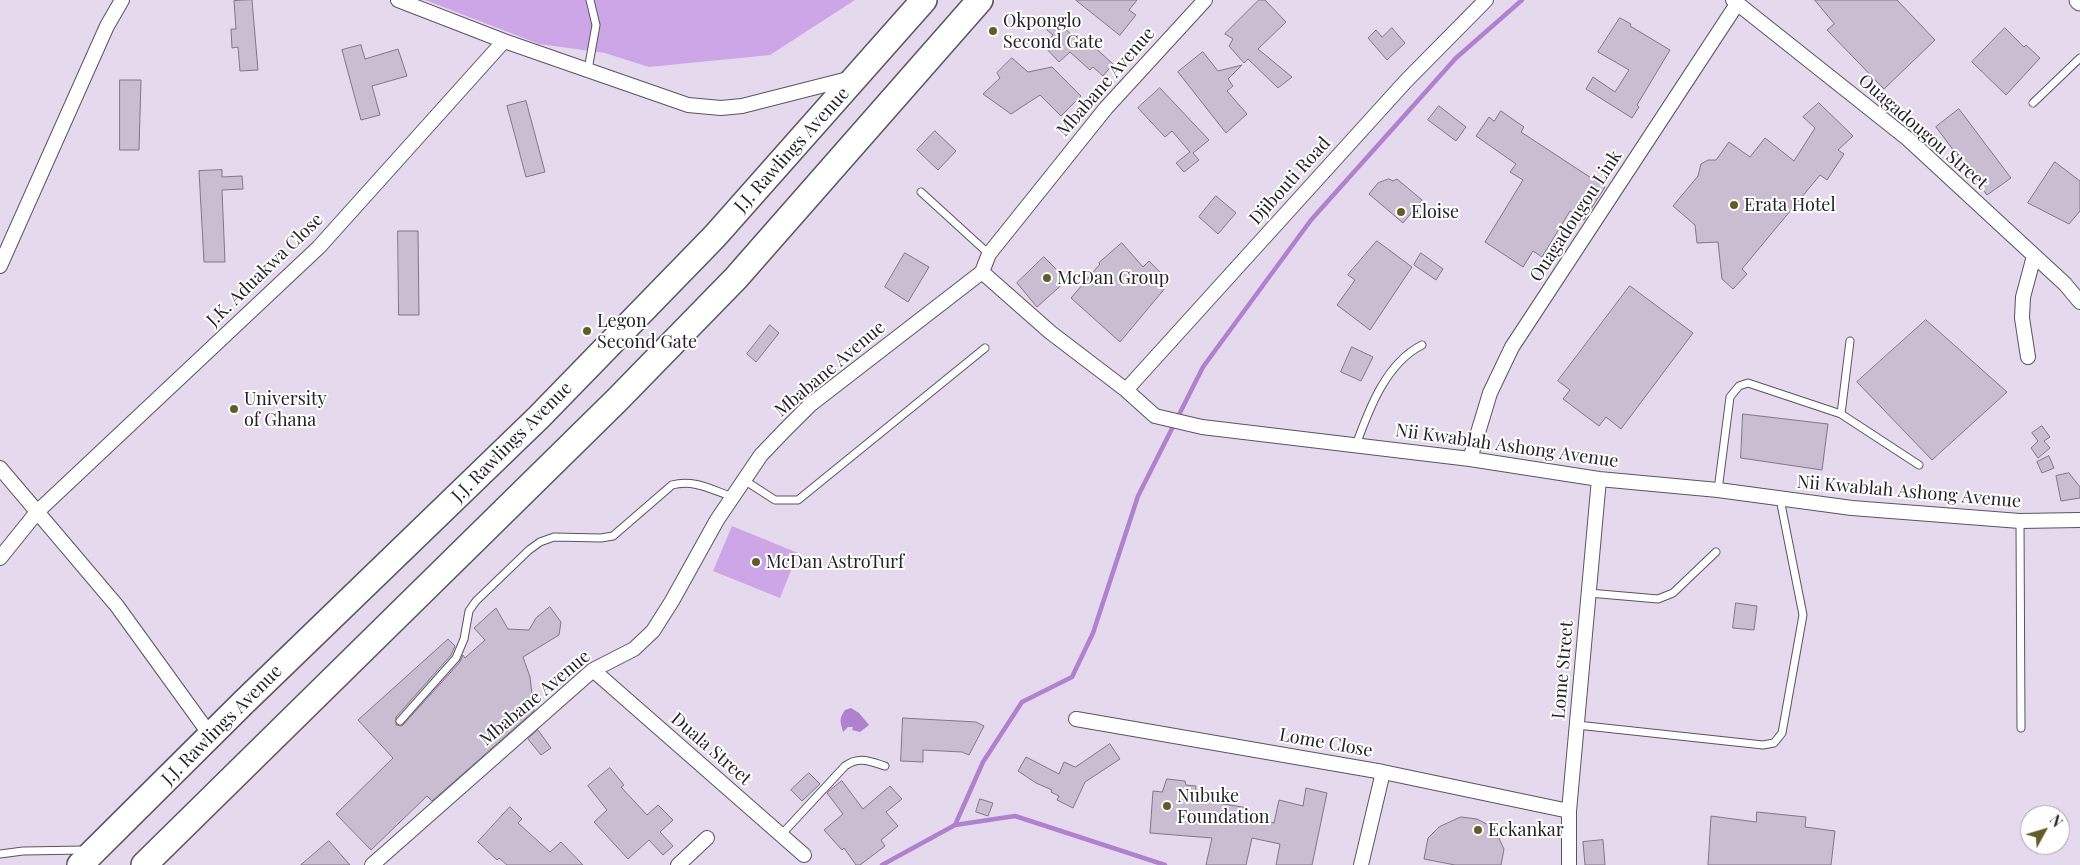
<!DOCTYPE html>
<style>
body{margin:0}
#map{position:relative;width:2080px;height:865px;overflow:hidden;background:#e5daed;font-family:"Playfair Display",serif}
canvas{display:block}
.north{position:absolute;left:2020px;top:805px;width:50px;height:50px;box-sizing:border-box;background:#fff;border:1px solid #a8a6a9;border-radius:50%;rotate:51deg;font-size:14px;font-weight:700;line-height:20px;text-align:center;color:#252128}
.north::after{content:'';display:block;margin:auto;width:18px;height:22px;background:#645c28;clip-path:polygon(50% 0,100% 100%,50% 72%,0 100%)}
</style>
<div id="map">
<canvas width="2080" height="865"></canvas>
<div class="north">N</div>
</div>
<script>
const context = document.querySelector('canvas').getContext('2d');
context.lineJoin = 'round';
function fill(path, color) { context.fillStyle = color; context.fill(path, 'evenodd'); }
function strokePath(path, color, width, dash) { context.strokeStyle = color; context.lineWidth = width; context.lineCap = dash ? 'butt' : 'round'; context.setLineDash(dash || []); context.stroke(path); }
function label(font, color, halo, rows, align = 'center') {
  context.font = font + ' "Playfair Display",serif'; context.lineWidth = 4; context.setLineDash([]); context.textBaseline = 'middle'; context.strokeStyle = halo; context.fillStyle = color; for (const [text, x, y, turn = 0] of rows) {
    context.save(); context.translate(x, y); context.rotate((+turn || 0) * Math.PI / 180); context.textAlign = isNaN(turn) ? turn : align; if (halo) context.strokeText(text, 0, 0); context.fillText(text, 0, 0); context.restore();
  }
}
const green = new Path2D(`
 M 425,0 L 855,0 L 770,55 L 649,67 L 605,53 L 539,44 Z
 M 732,526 L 798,553 L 780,598 L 713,571 Z`);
const water = new Path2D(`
 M 851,708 L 859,713 L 869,725 L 860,732 L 852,730 L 853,727 L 848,727 L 843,732 C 841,722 838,720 845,710 Z`);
const stream = new Path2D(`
 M 955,825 L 1015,816 L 1165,865
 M 882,865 L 955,825 L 983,762 L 1022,702 L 1072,677 L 1093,633 L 1138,496 L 1203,367 L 1311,220 L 1456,58 L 1522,0`);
const building = new Path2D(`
 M 252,0 L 258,70 L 240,71 L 238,47 L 232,48 L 231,29 L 236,29 L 234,1 Z
 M 1076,0 L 1137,0 L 1129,10 L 1136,15 L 1120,35 Z
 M 1259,0 L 1265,0 L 1286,22 L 1258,49 L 1292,77 L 1278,88 L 1248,59 L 1244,63 L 1229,46 L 1233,39 L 1225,34 Z
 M 1815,0 L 1897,0 L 1935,40 L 1884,89 L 1827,30 L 1834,24 Z
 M 1620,18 L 1631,24 L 1630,26 L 1670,50 L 1637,105 L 1639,107 L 1632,118 L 1586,89 L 1593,77 L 1615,92 L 1629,70 L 1598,52 Z
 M 1057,20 L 1086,50 L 1091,44 L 1113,64 L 1103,76 L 1093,67 L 1090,70 L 1070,52 L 1059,62 L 1043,45 L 1053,35 L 1047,30 Z
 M 1392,28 L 1405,43 L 1387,60 L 1368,38 L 1376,30 L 1382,37 Z
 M 2005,28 L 2024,47 L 2026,45 L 2040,58 L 2006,95 L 1972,62 Z
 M 361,45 L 365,59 L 398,49 L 407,76 L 372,86 L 380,115 L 361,120 L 342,50 Z
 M 1203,52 L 1218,71 L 1242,65 L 1228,79 L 1233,86 L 1227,91 L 1247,114 L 1226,133 L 1178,72 Z
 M 1012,58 L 1028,72 L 1052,67 L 1081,96 L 1061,116 L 1040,95 L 1011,114 L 983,94 L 1000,78 L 997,73 Z
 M 120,80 L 141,80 L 139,150 L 120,150 Z
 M 1160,88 L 1209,140 L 1193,153 L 1199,160 L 1184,172 L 1176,163 L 1190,152 L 1172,131 L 1165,137 L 1138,108 Z
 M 526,101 L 545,172 L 526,177 L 507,106 Z
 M 1819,103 L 1853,136 L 1838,150 L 1844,154 L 1827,180 L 1820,175 L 1742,269 L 1747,274 L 1733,289 L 1722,279 L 1718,242 L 1697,243 L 1695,225 L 1673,206 L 1698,176 L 1701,164 L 1708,160 L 1716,160 L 1729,142 L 1750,157 L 1765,138 L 1794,161 L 1815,128 L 1803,117 Z
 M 1439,106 L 1466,127 L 1456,141 L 1428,120 Z
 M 1959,109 L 2011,178 L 1987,195 L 1936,127 Z
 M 1501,111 L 1524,127 L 1521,132 L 1605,187 L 1584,220 L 1570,211 L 1542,257 L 1533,251 L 1523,267 L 1485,242 L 1523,180 L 1510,172 L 1516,164 L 1476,136 L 1489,117 L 1494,121 Z
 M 935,131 L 956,151 L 938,170 L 917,150 Z
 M 2055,162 L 2080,181 L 2080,211 L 2069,224 L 2028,203 Z
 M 222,170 L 222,177 L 242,176 L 243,189 L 222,190 L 225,262 L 204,262 L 199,171 Z
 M 1389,179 L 1393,181 L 1397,179 L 1422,200 L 1403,223 L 1369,194 L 1378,183 Z
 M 1216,196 L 1236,213 L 1218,234 L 1199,217 Z
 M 398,231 L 418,231 L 419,315 L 399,315 Z
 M 1377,241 L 1412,267 L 1370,330 L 1337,305 L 1355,280 L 1348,275 Z
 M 1122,243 L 1143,267 L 1149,261 L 1162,274 L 1157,278 L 1166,287 L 1120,342 L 1071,298 L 1100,264 L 1099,263 Z
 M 905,253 L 929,267 L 908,302 L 885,287 Z
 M 1421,253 L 1443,269 L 1436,280 L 1414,265 Z
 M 1044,257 L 1067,280 L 1037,307 L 1017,283 Z
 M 1630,286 L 1693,333 L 1621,429 L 1606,417 L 1599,426 L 1563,399 L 1570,390 L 1558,381 Z
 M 1926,320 L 2007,392 L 1932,460 L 1857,382 Z
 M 770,325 L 779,333 L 756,362 L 747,354 Z
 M 1352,347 L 1373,357 L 1361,381 L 1341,372 Z
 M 1743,414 L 1828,424 L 1822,470 L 1741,458 Z
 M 2042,426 L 2050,437 L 2044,441 L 2050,448 L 2038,458 L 2031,448 L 2038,441 L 2032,433 Z
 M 2049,456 L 2054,468 L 2042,473 L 2037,462 Z
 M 2069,473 L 2080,487 L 2080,498 L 2061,501 L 2056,476 Z
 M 1736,603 L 1757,606 L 1754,630 L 1733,628 Z
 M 550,607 L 561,622 L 559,635 L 523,657 L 530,677 L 534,711 L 432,801 L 427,796 L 371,850 L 336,814 L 393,758 L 358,720 L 448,639 L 455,646 L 451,655 L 396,717 L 396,725 L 402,726 L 460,662 L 463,655 L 465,658 L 485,640 L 474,628 L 496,608 L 508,629 L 529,630 L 536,618 Z
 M 903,718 L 976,722 L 984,726 L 969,755 L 962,752 L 923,750 L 923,762 L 901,761 Z
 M 538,730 L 551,748 L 541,755 L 528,739 Z
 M 1110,744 L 1120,759 L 1085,782 L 1073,808 L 1057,800 L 1059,796 L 1051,792 L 1052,790 L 1036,783 L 1018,771 L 1026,757 L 1059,774 L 1064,762 L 1075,767 Z
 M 610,768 L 624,785 L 621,787 L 647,815 L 658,805 L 673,820 L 660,832 L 673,846 L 663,855 L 649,840 L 628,859 L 594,822 L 607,810 L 588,786 Z
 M 809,773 L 820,784 L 802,801 L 791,790 Z
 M 1167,779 L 1185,781 L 1186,785 L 1196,786 L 1195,799 L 1248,808 L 1243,815 L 1274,823 L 1279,800 L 1303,806 L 1306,788 L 1327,793 L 1312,865 L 1276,865 L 1280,844 L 1252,838 L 1246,865 L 1206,865 L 1212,838 L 1150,833 L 1153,791 L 1162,792 Z
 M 842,781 L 863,809 L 890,786 L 902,799 L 886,812 L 898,826 L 881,840 L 885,846 L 860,865 L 856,865 L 844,848 L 842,850 L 824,830 L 843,814 L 827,793 Z
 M 980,799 L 993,803 L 988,816 L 976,812 Z
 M 510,807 L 522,819 L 518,823 L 550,852 L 561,842 L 583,865 L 507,865 L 499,858 L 497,860 L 478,842 Z
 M 1757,812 L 1806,817 L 1805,827 L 1835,831 L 1831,865 L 1708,865 L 1711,816 L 1756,822 Z
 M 1461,817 L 1477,819 L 1494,828 L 1504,849 L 1501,865 L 1455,865 L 1424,859 L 1428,838 L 1439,827 Z
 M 1603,840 L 1605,865 L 1585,865 L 1583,842 Z
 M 329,841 L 350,865 L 301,865 Z`);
const lane = new Path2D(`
 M 588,70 L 596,25 L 590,0
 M 2033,103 L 2080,58
 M 921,192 L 989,254
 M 1841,414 L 1850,341
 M 1356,445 C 1369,409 1386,363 1422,345
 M 744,480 L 775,500 L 798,500 L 985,348
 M 1718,490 L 1730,397 L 1739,386 L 1748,383 L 1841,414 L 1919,465
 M 2020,521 L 2021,728
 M 1589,593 L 1658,599 L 1673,593 L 1716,552
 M 400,721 L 456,658 L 464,639 L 469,611 L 476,601 L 529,550 L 540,542 L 554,537 L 601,538 L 613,536 L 672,485 C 694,479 712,490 733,497
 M 1577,725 L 1763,745 L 1774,743 L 1782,733 L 1803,615 L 1780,499
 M 781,835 L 845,766 C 859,756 869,761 885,766
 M 0,854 L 23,851 L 85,850`);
const street = new Path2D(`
 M 398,0 L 504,41 L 688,105 L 721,108 L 742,106 L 852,78
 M 1733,0 L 1908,139 L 2065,284 L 2080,302
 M 0,266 L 107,26 L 122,0
 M 982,272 L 1050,332 L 1126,390 L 1155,416 L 1202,427 L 1470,459 L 1599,479 L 1718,490 L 1852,508 L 2020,521 L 2080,520
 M 2028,357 L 2022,318 L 2023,297 L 2034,256
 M 1126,390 L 1406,81 L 1486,0
 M 1470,459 L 1490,393 L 1512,347 L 1737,4
 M 0,468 L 117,606 L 211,736
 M 0,558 L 37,512 L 319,247 L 504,41
 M 593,670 L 804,855
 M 1076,719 L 1383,772 L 1569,811
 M 372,865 L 593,670 L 634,649 L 653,631 L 672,601 L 717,520 L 761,455 L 784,431 L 810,405 L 982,272 L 989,254 L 1106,108 L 1205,0
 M 678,865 L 707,838
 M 1361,865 L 1383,772
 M 1569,865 L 1569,811 L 1599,479`);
const secondary = new Path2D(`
 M 2079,0 L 2080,1`);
const highway = new Path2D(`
 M 80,865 L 243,703 L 539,417 L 715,236 L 924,0
 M 144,865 L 617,400 L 736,278 L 980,0`);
const markers = [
 [993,31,5,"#645c28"],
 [1734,205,5,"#645c28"],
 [1401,212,5,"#645c28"],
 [1047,278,5,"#645c28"],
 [587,331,5,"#645c28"],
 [234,409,5,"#645c28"],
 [756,562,5,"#645c28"],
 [1167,806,5,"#645c28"],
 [1478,830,5,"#645c28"]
];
const poiNames = [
 ["Okponglo",1003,21],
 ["Second Gate",1003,42],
 ["Erata Hotel",1744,205],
 ["Eloise",1411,212],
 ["McDan Group",1057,278],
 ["Legon",597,321],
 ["Second Gate",597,342],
 ["University",244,399],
 ["of Ghana",244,420],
 ["McDan AstroTurf",766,562],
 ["Nubuke",1177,796],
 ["Foundation",1177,817],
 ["Eckankar",1488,830]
];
const streetNames = [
 ["Mbabane Avenue",1106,82,-49],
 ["Ouagadougou Street",1923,132,41],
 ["J.J. Rawlings Avenue",792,150,-48],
 ["Djibouti Road",1290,181,-48],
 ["Ouagadougou Link",1576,216,-57],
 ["J.K. Aduakwa Close",265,270,-44],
 ["Mbabane Avenue",830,369,-40],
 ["J.J. Rawlings Avenue",512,442,-45],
 ["Nii Kwablah Ashong Avenue",1507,446,8],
 ["Nii Kwablah Ashong Avenue",1909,492,5],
 ["Lome Street",1563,670,-85],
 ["Mbabane Avenue",535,698,-40],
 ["J.J. Rawlings Avenue",222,725,-45],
 ["Lome Close",1326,743,10],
 ["Duala Street",711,749,41]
];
fill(green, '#cca6e7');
fill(water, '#af81ce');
strokePath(stream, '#af81ce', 4.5);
fill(building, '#c9bed1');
strokePath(building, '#807687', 1);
strokePath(lane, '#5c5262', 9);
strokePath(street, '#5c5262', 16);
strokePath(secondary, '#5c5262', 21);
strokePath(highway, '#5c5262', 28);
strokePath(lane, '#fff', 7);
strokePath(street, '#fff', 14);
strokePath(secondary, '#fff', 19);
strokePath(highway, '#fff', 25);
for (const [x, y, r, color] of markers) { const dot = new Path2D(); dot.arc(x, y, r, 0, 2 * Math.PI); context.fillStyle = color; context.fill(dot); strokePath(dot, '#fff', 2); }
label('18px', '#252128', '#fff', poiNames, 'left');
label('18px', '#252128', '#fff', streetNames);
</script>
